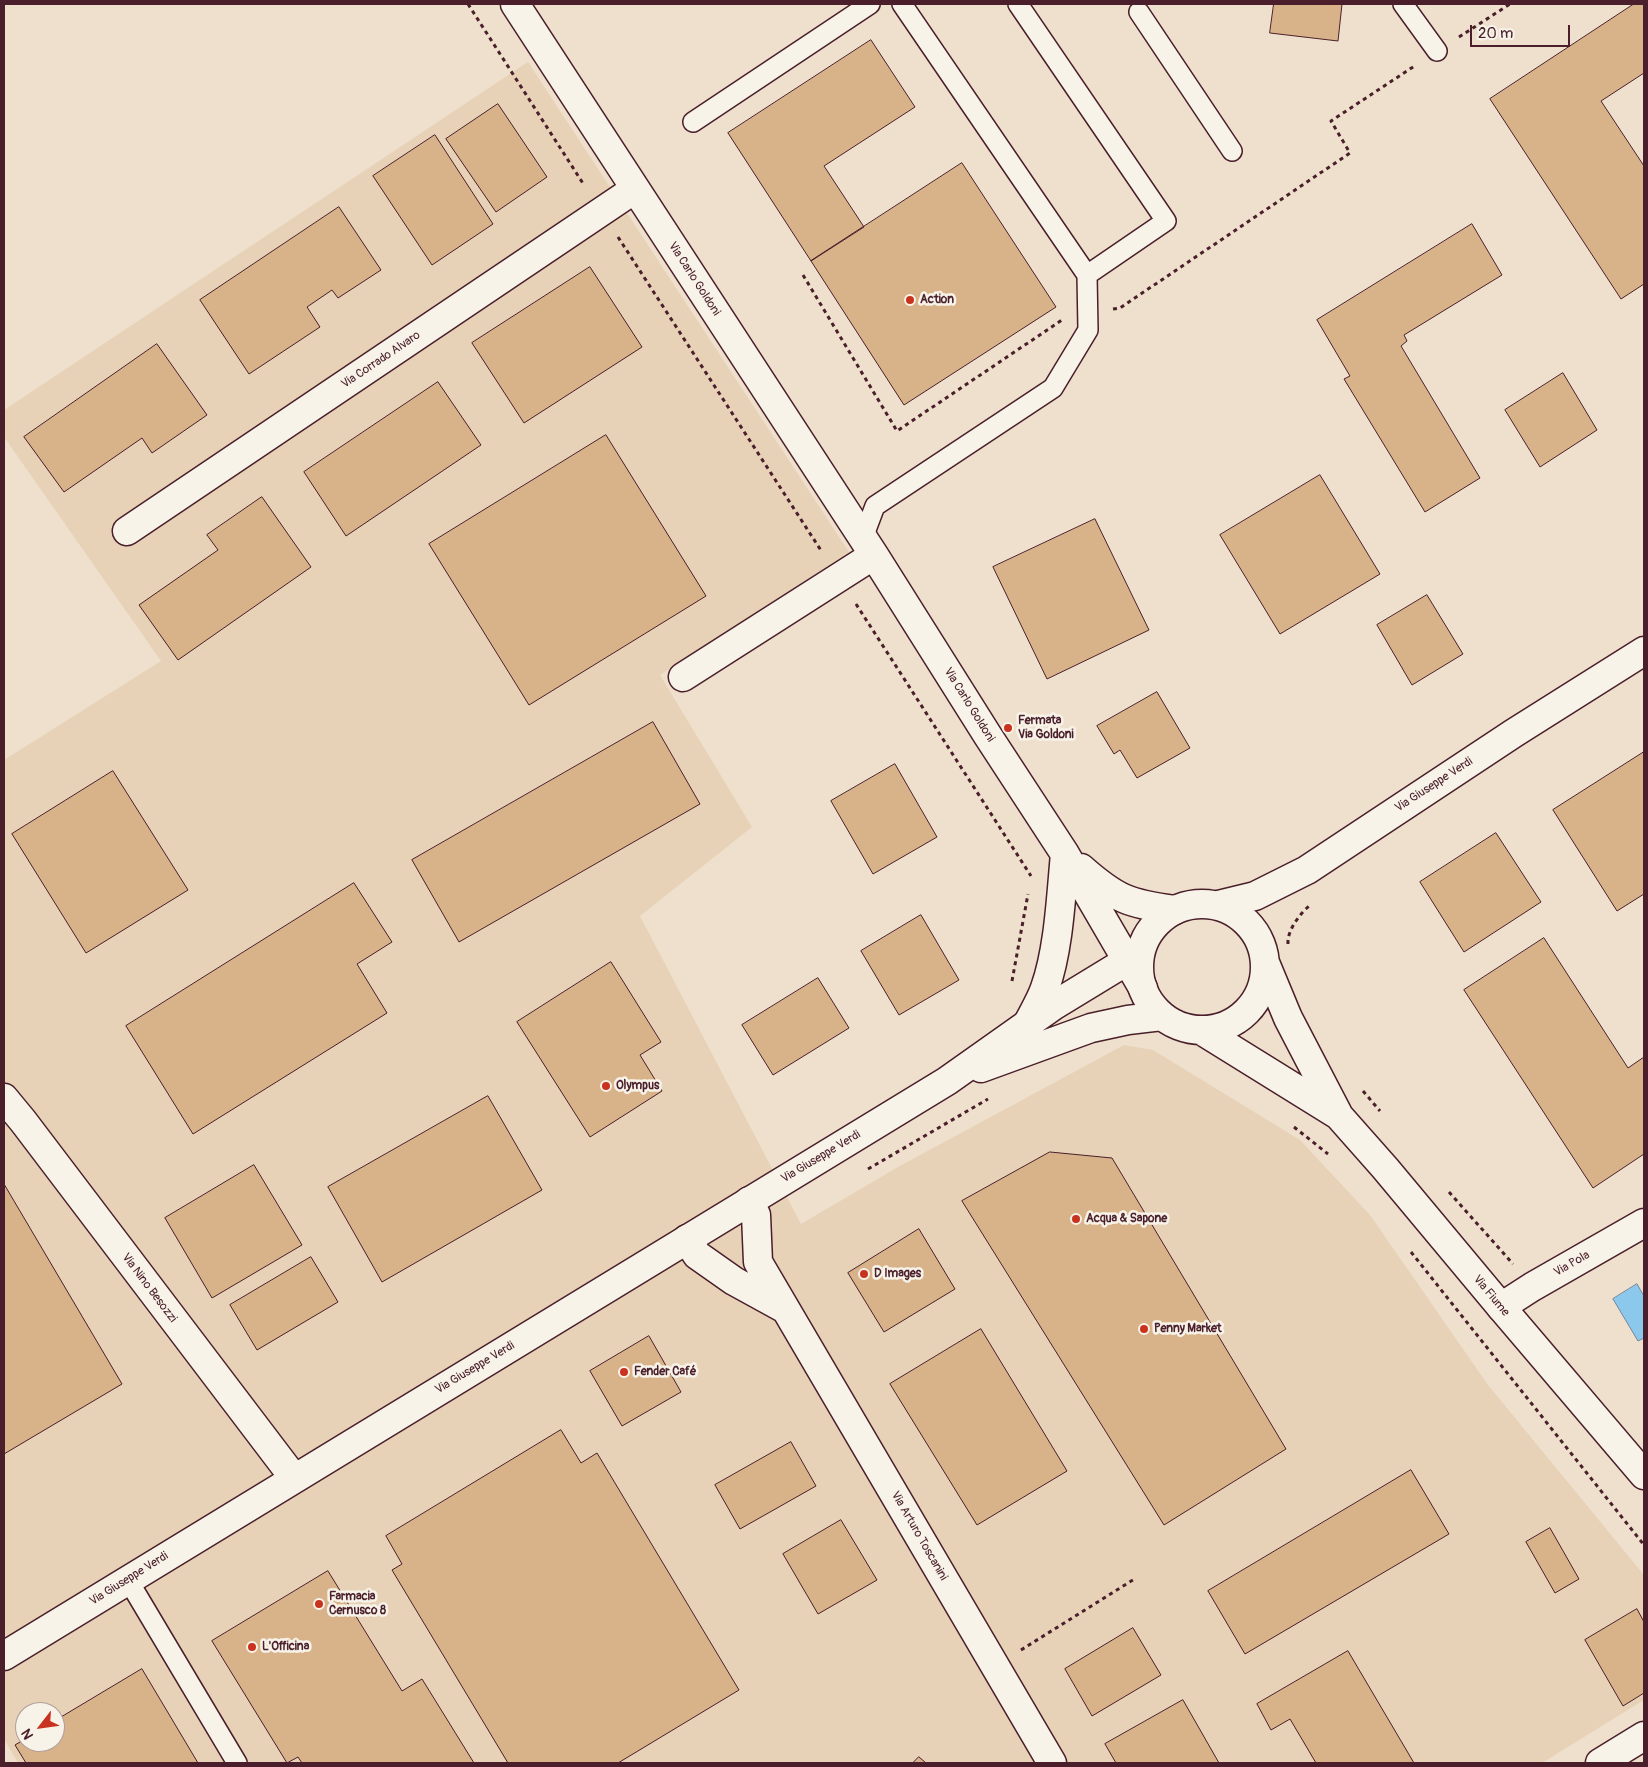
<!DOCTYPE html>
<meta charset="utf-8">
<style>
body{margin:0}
#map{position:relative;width:1648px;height:1767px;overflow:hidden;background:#eee0cc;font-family:Pangolin,sans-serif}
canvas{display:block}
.frame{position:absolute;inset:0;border:5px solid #4a1f2b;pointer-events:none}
.north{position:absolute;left:15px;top:1702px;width:50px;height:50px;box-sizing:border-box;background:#f7f3e8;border:1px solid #b29e9c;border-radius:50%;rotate:240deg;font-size:14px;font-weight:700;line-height:20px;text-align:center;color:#4a1f2b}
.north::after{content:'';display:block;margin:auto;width:18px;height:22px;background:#c8321e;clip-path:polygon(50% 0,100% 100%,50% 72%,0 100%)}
.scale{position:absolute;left:1470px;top:25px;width:100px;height:22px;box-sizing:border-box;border:2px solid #4a1f2b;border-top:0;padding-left:6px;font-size:15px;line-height:18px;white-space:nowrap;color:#4a1f2b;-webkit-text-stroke:4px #f7f3e8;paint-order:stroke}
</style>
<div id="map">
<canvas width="1648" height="1767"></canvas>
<div class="frame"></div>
<div class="north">N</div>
<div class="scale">20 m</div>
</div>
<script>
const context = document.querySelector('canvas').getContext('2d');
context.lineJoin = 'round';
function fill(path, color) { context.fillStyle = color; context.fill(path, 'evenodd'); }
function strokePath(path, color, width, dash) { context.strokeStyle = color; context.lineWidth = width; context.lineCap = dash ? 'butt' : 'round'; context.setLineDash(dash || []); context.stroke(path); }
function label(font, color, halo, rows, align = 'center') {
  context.font = font + ' Pangolin,sans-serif'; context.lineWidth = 5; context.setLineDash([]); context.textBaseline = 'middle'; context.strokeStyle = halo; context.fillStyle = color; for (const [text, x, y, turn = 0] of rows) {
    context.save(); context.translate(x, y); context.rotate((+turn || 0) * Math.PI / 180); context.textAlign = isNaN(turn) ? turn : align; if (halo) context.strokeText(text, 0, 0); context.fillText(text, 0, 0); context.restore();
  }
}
const built = new Path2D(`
 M 528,62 L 849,552 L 660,675 L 752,827 L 640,916 L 801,1224 L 898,1167 L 1124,1045 L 1153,1050 L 1300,1140 L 1370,1215 L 1488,1385 L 1644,1575 L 1644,1700 L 1542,1763 L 18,1763 L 4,1739 L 4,760 L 161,661 L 4,437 L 4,410 ZM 25,1712 L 55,1712 L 55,1742 L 25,1742 Z`);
const water = new Path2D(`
 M 1637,1284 L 1644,1296 L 1644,1338 L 1638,1341 L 1613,1299 Z`);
const building = new Path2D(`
 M 1274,4 L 1342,4 L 1338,41 L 1270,33 Z
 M 1634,4 L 1644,4 L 1644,73 L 1601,101 L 1644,166 L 1644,284 L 1621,299 L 1490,99 Z
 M 871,40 L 915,107 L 824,166 L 864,227 L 811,261 L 728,133 Z
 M 498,104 L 547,177 L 496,212 L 446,139 Z
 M 435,135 L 493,224 L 432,265 L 373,176 Z
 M 962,163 L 1056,307 L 904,405 L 811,261 Z
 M 339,207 L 381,270 L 338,298 L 332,290 L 307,307 L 320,327 L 249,374 L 200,300 Z
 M 1472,224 L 1502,275 L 1404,335 L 1407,341 L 1401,346 L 1480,478 L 1425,512 L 1344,379 L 1350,376 L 1317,320 Z
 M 590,267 L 642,347 L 524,423 L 472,343 Z
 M 157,344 L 207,415 L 152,453 L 142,438 L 64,492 L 24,437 Z
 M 1563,373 L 1597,430 L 1540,467 L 1505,410 Z
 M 438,382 L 481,445 L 346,536 L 304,472 Z
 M 606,435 L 706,596 L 529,705 L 429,544 Z
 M 1320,475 L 1380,574 L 1280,634 L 1220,535 Z
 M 262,497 L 311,567 L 178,660 L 139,605 L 218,550 L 207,535 Z
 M 1095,519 L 1149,630 L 1047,679 L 993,567 Z
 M 1427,595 L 1463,654 L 1412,685 L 1377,625 Z
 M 1157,692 L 1190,748 L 1137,778 L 1120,750 L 1114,754 L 1097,726 Z
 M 653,722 L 700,804 L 459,942 L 412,860 Z
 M 1644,752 L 1644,894 L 1617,911 L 1553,810 Z
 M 895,764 L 937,837 L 873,874 L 831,801 Z
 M 113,771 L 188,890 L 86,953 L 12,834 Z
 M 1496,833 L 1541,902 L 1464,952 L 1420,882 Z
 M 354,883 L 392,942 L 357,964 L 387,1013 L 193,1134 L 126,1026 Z
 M 921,915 L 959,980 L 899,1015 L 861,951 Z
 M 1544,938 L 1628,1068 L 1644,1057 L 1644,1154 L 1593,1188 L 1464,990 Z
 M 611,962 L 661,1042 L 640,1055 L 662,1091 L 590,1137 L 517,1022 Z
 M 818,978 L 849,1028 L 773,1075 L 742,1025 Z
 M 488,1096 L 542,1190 L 382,1282 L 328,1187 Z
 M 1050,1152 L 1112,1158 L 1286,1449 L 1164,1525 L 962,1201 Z
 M 254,1165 L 302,1245 L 212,1298 L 165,1218 Z
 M 4,1184 L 122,1384 L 4,1454 Z
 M 919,1229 L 955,1289 L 884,1332 L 848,1273 Z
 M 311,1257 L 338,1302 L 257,1350 L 230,1305 Z
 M 981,1329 L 1067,1471 L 977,1525 L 890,1384 Z
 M 649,1336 L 681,1392 L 622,1426 L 590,1371 Z
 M 561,1430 L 581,1463 L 597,1453 L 739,1690 L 618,1763 L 508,1763 L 392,1570 L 402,1564 L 386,1536 Z
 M 791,1442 L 816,1486 L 740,1529 L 715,1485 Z
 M 1411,1470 L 1449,1534 L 1245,1654 L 1208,1591 Z
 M 841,1520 L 877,1580 L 818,1614 L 783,1554 Z
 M 1550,1528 L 1579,1579 L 1555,1593 L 1526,1542 Z
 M 328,1571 L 402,1691 L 422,1679 L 474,1763 L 302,1763 L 298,1757 L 287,1763 L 212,1641 Z
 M 1637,1609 L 1644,1622 L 1644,1693 L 1623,1706 L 1585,1640 Z
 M 1133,1628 L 1161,1675 L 1092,1716 L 1065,1669 Z
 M 1348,1651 L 1414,1763 L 1316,1763 L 1290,1719 L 1271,1730 L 1257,1704 Z
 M 142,1669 L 198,1763 L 26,1763 L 15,1745 L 25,1739 L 25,1742 L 55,1742 L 55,1721 Z
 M 1183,1700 L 1219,1763 L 1116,1763 L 1105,1744 Z
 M 919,1757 L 926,1763 L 913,1763 Z`);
const path = new Path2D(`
 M 468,4 L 584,185
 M 1459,37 L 1510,4
 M 618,237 L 822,552
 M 803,275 L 897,431 L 1062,320
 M 1113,309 L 1120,308 L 1350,153 L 1331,121 L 1416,65
 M 856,604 L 1031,876
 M 1288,944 C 1287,930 1300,914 1310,905
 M 1012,981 L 1028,894
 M 1363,1091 L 1380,1111
 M 1294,1127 L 1328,1154
 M 868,1169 L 988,1099
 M 1449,1192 L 1513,1264
 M 1411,1252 L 1644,1545
 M 1021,1650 L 1136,1578`);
const lane = new Path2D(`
 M 1018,4 L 1166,221 L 1087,275
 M 1403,4 L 1437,51
 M 1139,12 L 1232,151
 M 693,122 L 870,4
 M 863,538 L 875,506 L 1053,388 L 1088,330 L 1087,275 L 902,4
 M 128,1580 L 237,1763`);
const street = new Path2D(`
 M 515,4 L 874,555 L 988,736 L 1065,854 L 1143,988
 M 127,531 L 635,189
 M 683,677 L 874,555
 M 1081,868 C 1116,899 1129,904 1175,910
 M 1028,1023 C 1034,1011 1041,1000 1045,988 C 1059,949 1061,895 1065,854
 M 4,1098 L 23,1121 L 294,1478
 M 749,1201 L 756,1215 L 758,1262 L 1052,1763
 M 687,1239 L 697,1255 L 734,1281 L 785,1309
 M 1501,1307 L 1532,1287 L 1644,1223
 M 1600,1763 L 1644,1736`);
const secondary = new Path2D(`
 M1139 967a63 63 0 1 1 126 0a63 63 0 1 1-126 0Z
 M 1218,905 L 1255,896 L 1307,870 L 1514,733 L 1644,651
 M 1266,965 L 1288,1018 L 1339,1116 L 1385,1168 L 1501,1307 L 1644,1475
 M 1201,1030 L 1338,1115
 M 981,1068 L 1091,1028 L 1128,1020 L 1162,1016
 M 4,1656 L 947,1081 L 1053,1006 L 1140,953`);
const markers = [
 [910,300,5,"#c8321e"],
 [1008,728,5,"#c8321e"],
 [606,1086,5,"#c8321e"],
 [1076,1219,5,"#c8321e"],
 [864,1274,5,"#c8321e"],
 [1144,1329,5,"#c8321e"],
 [624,1372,5,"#c8321e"],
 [319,1604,5,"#c8321e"],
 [252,1647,5,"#c8321e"]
];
const streetNames = [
 ["Via Carlo Goldoni",694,279,57],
 ["Via Corrado Alvaro",381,360,-34],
 ["Via Carlo Goldoni",969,705,58],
 ["Via Giuseppe Verdi",1434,785,-33],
 ["Via Giuseppe Verdi",821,1157,-31],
 ["Via Pola",1572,1264,-30],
 ["Via Nino Besozzi",149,1288,53],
 ["Via Fiume",1491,1296,50],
 ["Via Giuseppe Verdi",475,1368,-31],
 ["Via Arturo Toscanini",919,1536,60],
 ["Via Giuseppe Verdi",129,1579,-32]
];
const poiNames = [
 ["Action",920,300],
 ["Fermata",1018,721],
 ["Via Goldoni",1018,735],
 ["Olympus",616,1086],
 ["Acqua & Sapone",1086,1219],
 ["D Images",874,1274],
 ["Penny Market",1154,1329],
 ["Fender Café",634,1372],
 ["Farmacia",329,1597],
 ["Cernusco 8",329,1611],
 ["L'Officina",262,1647]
];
fill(built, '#e7d2b8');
fill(water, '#8cc8ec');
strokePath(water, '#72849f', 1);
fill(building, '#d8b38a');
strokePath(building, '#4a1f2b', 1);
strokePath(lane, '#4a1f2b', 22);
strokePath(street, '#4a1f2b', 31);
strokePath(secondary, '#4a1f2b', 31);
strokePath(path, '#4a1f2b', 3, [4, 4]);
strokePath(lane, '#f7f3e8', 19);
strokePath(street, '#f7f3e8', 28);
strokePath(secondary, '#f7f3e8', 28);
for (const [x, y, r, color] of markers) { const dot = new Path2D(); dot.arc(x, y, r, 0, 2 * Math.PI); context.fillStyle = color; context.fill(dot); strokePath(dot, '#f7f3e8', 2); }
label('12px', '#4a1f2b', '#f7f3e8', streetNames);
label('bold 12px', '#4a1f2b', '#f7f3e8', poiNames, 'left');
</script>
